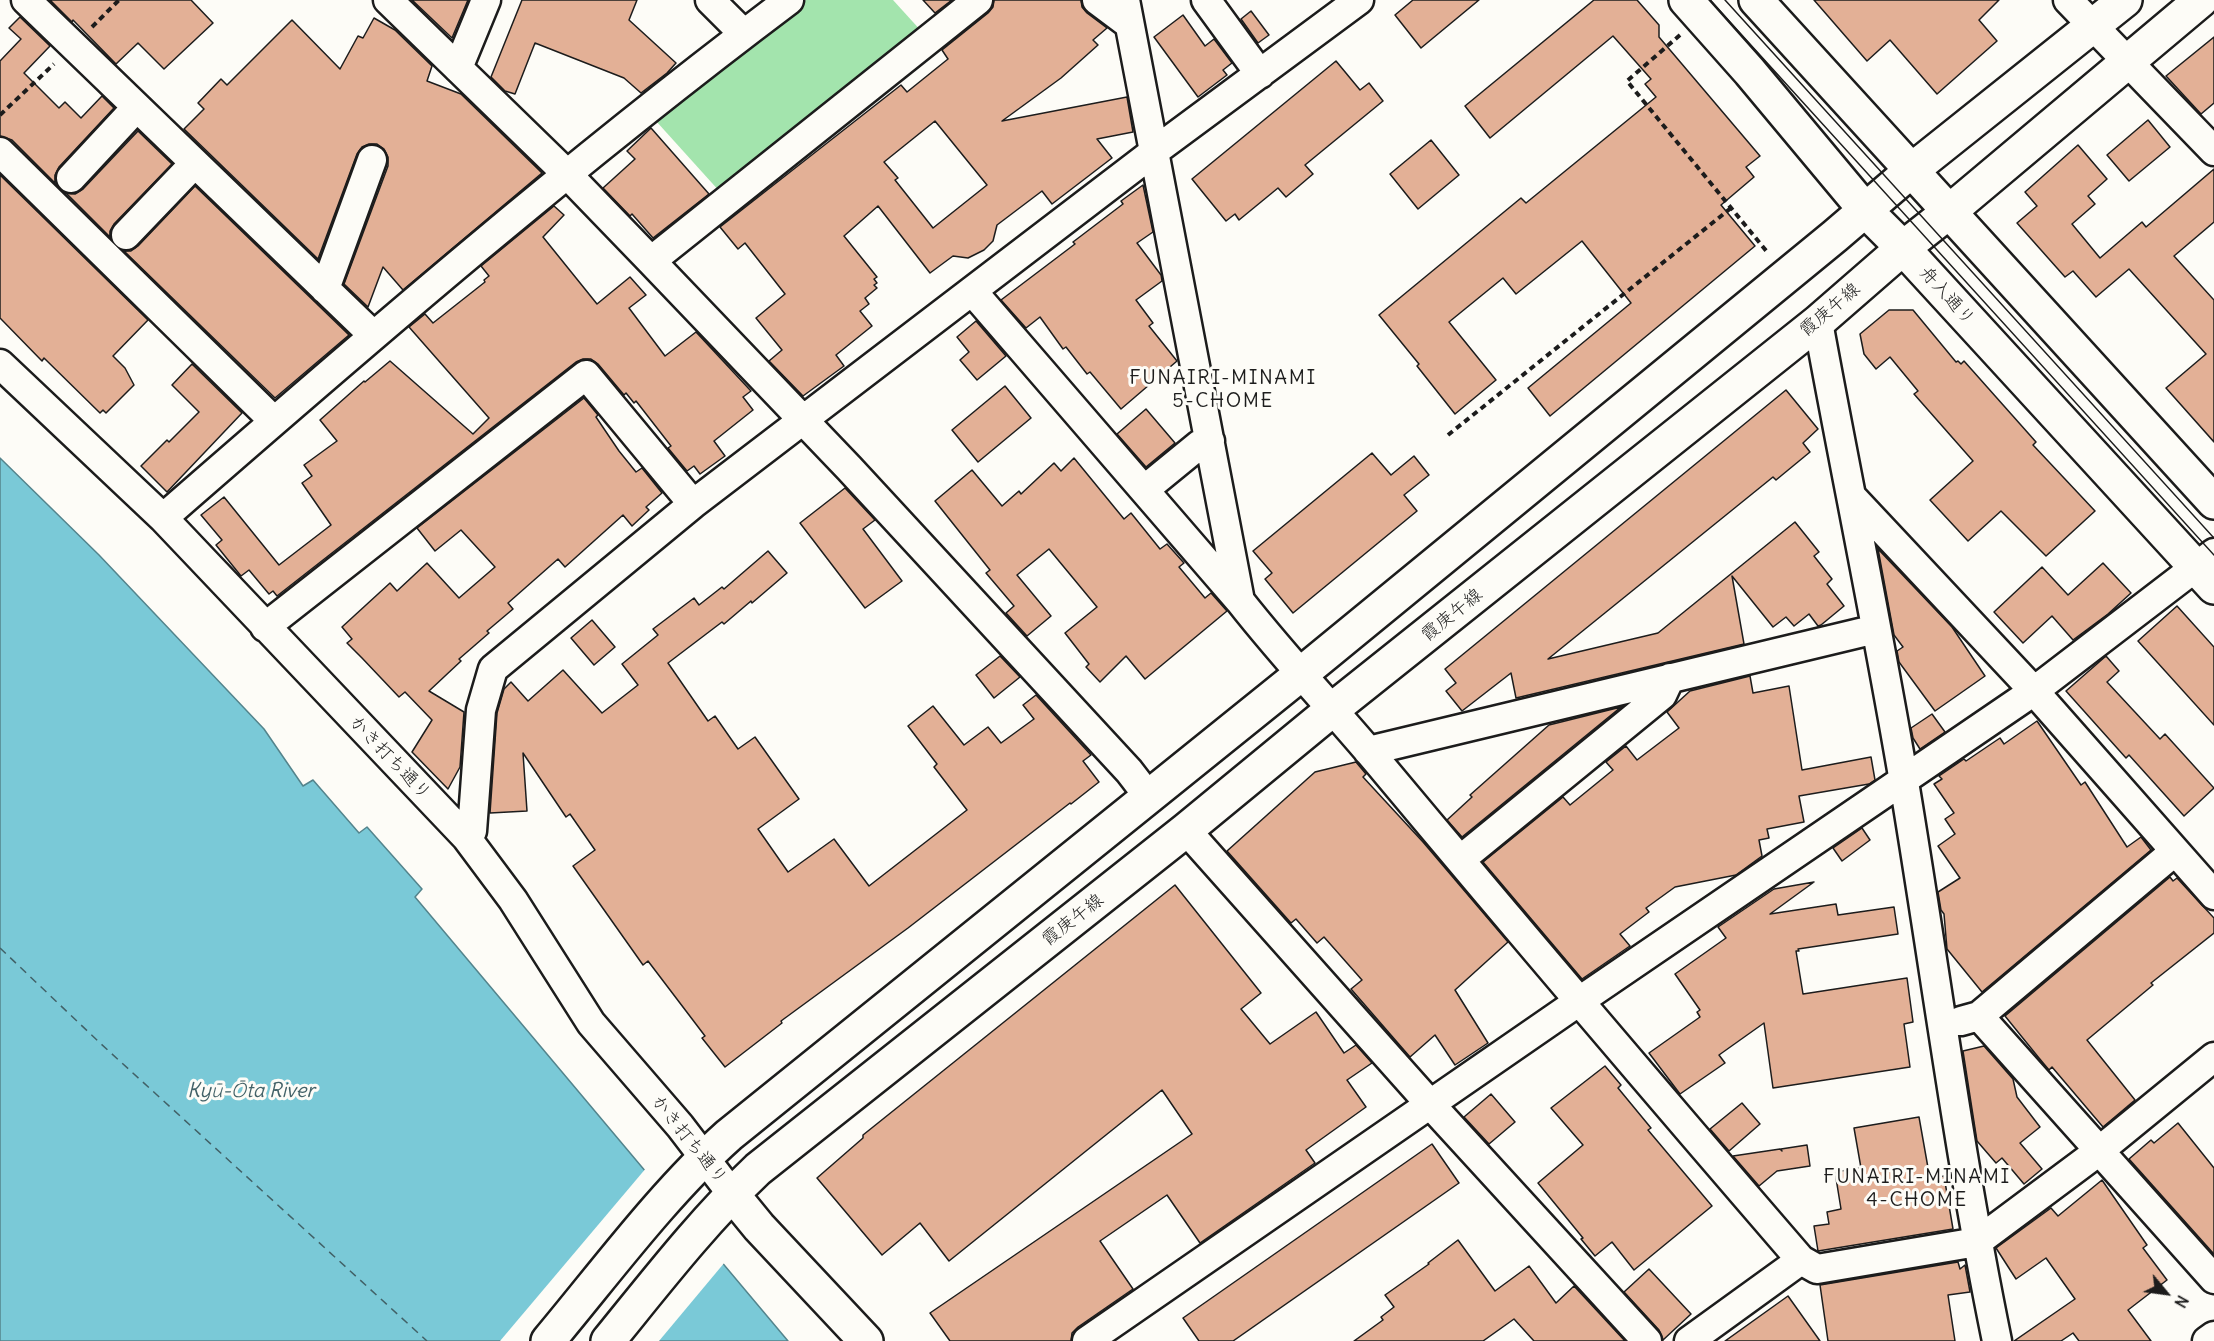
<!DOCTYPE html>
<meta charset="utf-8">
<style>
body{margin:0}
#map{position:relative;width:2214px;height:1341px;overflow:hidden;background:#fdfcf7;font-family:Delius,sans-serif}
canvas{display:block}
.north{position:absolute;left:2136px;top:1263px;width:60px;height:60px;-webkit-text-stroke:4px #fdfcf7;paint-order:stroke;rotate:119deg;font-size:16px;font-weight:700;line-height:24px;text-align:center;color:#1c1c1c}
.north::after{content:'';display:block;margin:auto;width:21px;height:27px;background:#1c1c1c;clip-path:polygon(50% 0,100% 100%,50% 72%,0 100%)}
</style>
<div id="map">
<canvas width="2214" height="1341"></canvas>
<div class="north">N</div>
</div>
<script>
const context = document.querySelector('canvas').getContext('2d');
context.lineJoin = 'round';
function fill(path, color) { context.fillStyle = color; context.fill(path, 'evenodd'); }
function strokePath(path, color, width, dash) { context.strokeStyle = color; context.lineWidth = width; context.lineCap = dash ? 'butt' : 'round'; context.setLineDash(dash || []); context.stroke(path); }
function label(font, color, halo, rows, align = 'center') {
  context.font = font + ' Delius,"Klee One",sans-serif'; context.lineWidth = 6; context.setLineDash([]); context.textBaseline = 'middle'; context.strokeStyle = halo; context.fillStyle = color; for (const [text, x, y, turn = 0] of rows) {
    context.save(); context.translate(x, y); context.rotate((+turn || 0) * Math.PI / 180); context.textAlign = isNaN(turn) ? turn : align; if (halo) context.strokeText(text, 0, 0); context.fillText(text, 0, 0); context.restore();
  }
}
const green = new Path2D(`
 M 806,0 L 893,0 L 923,33 L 721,193 L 656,121 Z`);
const water = new Path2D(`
 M 0,458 L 99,555 L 264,729 L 303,786 L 313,780 L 359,833 L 367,827 L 422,889 L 415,897 L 788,1341 L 0,1341 Z`);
const pier = new Path2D(`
 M 647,1167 L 725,1262 L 659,1341 L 500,1341 Z`);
const ferry = new Path2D(`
 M 0,948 L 100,1043 L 427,1341`);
const building = new Path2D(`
 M 50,0 L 191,0 L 213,23 L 164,69 L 138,43 L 116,64 L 73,20 L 72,22 Z
 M 412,0 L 468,0 L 452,38 Z
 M 522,0 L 637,0 L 629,20 L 676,63 L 667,73 L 641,93 L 624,78 L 535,43 L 515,94 L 505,91 L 491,77 Z
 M 923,0 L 952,0 L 935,13 Z
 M 994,0 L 1081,0 L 1082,7 L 1087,13 L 1107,28 L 1093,40 L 1098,45 L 1061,78 L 1002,121 L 1127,97 L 1133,132 L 1097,139 L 1112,158 L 1052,204 L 1042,191 L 997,225 L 993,241 L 984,250 L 968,258 L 953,256 L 930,273 L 878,206 L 844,236 L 877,277 L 874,279 L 877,283 L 874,285 L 877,288 L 865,298 L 869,304 L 860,311 L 872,326 L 836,355 L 844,366 L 803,396 L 769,361 L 782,350 L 756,318 L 785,294 L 745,243 L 738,249 L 720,227 L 901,85 L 907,92 L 948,59 L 942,50 L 988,13 L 993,7 ZM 935,121 L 987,185 L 933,228 L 895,180 L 898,178 L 884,162 Z
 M 1413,0 L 1479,0 L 1421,48 L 1395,15 Z
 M 1594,0 L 1637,0 L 1659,25 L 1659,37 L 1760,156 L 1746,167 L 1754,177 L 1721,205 L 1755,246 L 1550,416 L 1528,388 L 1631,303 L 1582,241 L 1516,294 L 1503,278 L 1449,322 L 1496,380 L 1455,414 L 1417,366 L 1419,364 L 1379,315 L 1521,198 L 1526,203 L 1656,97 L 1645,84 L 1651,79 L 1613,36 L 1490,138 L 1465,106 Z
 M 1814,0 L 1999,0 L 1979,20 L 1997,41 L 1937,94 L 1890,40 L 1867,61 Z
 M 1251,11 L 1269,35 L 1258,43 L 1241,19 Z
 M 1183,15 L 1205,46 L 1214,39 L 1232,63 L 1223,70 L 1227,75 L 1198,97 L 1154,37 Z
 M 20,17 L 50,46 L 24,73 L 59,108 L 65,102 L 81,118 L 102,96 L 114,108 L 59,167 L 55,175 L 55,183 L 12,140 L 0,136 L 0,61 L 21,39 L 9,28 Z
 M 374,18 L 395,30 L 432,66 L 427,81 L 461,94 L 542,173 L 403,290 L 383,267 L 368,307 L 344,284 L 388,166 L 388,157 L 384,149 L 377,144 L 369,144 L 362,147 L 357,154 L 318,259 L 184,129 L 204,109 L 198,103 L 221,79 L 227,85 L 292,20 L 340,69 L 358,36 L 363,38 Z
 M 2214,37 L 2214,103 L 2201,114 L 2166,76 Z
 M 1336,61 L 1360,90 L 1369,83 L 1383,101 L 1305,165 L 1313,174 L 1286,197 L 1278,188 L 1239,220 L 1235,214 L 1226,221 L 1192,179 Z
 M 2148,120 L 2170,147 L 2129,181 L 2107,155 Z
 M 651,128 L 709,194 L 653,238 L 632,214 L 630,216 L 603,188 L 635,159 L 627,151 Z
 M 138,131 L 172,164 L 114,224 L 110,231 L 110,237 L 66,193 L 75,194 L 83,189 Z
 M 1431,140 L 1459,175 L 1418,209 L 1390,174 Z
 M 2078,145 L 2107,179 L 2088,196 L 2095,204 L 2072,224 L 2100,258 L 2142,222 L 2146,227 L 2214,169 L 2214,222 L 2174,256 L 2214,300 L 2214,442 L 2166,388 L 2206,354 L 2129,269 L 2096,297 L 2073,271 L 2065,277 L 2017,223 L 2037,206 L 2025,192 Z
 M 0,175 L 148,320 L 113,356 L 125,368 L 134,385 L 106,413 L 103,410 L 100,413 L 44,358 L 42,361 L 0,318 Z
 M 1143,185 L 1153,232 L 1137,243 L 1161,275 L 1162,281 L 1136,300 L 1153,323 L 1149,326 L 1177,361 L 1121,409 L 1090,372 L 1087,374 L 1066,347 L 1063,349 L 1040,317 L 1026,328 L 1001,300 L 1075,244 L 1073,242 L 1123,204 L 1121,201 Z
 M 195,186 L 349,335 L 275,398 L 124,251 L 131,251 L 138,246 Z
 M 554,206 L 564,215 L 543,237 L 597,304 L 630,277 L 646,295 L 629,308 L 665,356 L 696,332 L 751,391 L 743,397 L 753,410 L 714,441 L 725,456 L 700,474 L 694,466 L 687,471 L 668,448 L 671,446 L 636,401 L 634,403 L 626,393 L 624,395 L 598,364 L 591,359 L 583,359 L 576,362 L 277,596 L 273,591 L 269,594 L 249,570 L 241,576 L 216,545 L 222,540 L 201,515 L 224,497 L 279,565 L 331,525 L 302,483 L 312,476 L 304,465 L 337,441 L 320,420 L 364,381 L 365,382 L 390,361 L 473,434 L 489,418 L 409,327 L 425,314 L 433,323 L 485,282 L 484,280 L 489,276 L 481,266 Z
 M 1889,310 L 1913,310 L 1956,362 L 1958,361 L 1961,364 L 1964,361 L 2036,442 L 2033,445 L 2095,511 L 2046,556 L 2001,511 L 1968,541 L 1930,500 L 1973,461 L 1914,394 L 1918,391 L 1890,357 L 1876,369 L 1864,354 L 1860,334 Z
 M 976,321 L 1006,356 L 977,380 L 960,360 L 969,352 L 957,337 Z
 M 192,364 L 242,413 L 167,492 L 141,466 L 167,440 L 169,442 L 199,412 L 172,385 Z
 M 1005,386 L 1031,418 L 978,462 L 952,430 Z
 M 1786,390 L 1818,429 L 1803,443 L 1810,452 L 1776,480 L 1773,477 L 1548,659 L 1658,633 L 1795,522 L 1819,552 L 1814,556 L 1832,579 L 1827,584 L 1844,606 L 1821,625 L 1818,626 L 1809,614 L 1794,626 L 1786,617 L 1773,627 L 1732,576 L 1744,644 L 1516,698 L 1511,673 L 1462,711 L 1446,691 L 1456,683 L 1445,669 Z
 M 584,398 L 598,415 L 596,417 L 619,451 L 636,472 L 642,468 L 662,493 L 646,507 L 649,510 L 632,526 L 623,515 L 565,567 L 558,559 L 508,603 L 513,609 L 487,631 L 489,633 L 459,659 L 461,661 L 429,691 L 464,712 L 460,767 L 448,789 L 412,752 L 432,720 L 405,692 L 399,697 L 362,658 L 347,643 L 352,639 L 342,627 L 390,583 L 397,591 L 427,563 L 459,598 L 495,567 L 461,530 L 435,551 L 417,528 Z
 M 1146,409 L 1175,443 L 1146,467 L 1117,434 Z
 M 1372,453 L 1391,475 L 1414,456 L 1429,475 L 1404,495 L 1417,511 L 1293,613 L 1265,579 L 1272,573 L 1253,551 Z
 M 1074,458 L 1124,519 L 1131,513 L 1160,549 L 1167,544 L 1184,563 L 1179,567 L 1205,598 L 1211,593 L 1227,611 L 1145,679 L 1126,656 L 1100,682 L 1086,667 L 1089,664 L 1065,633 L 1097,607 L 1049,549 L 1017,575 L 1051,616 L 1027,636 L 1006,613 L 1014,606 L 986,573 L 990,570 L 935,501 L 972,470 L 1002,506 L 1019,491 L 1021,494 L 1054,463 L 1061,471 Z
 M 845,488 L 875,520 L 863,529 L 902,581 L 865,608 L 800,523 Z
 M 1878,549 L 1952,627 L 1985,676 L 1935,711 L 1899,662 L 1897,651 L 1903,647 L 1894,635 Z
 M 768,551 L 787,573 L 752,603 L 751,601 L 724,624 L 722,622 L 668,663 L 708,721 L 715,716 L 738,749 L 755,737 L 799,799 L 758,829 L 788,872 L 834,839 L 869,886 L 967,810 L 934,767 L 937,764 L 908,726 L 933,706 L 964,745 L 988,727 L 1001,743 L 1034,719 L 1023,705 L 1036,695 L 1091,755 L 1083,761 L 1099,782 L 1071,804 L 1070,803 L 908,928 L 781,1021 L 782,1023 L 725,1067 L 702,1038 L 705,1036 L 648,961 L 643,965 L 573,866 L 595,850 L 570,814 L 566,817 L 523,753 L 527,811 L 490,813 L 497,713 L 504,689 L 511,682 L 528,701 L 563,670 L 602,713 L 638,685 L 622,664 L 658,635 L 653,629 L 694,598 L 699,605 L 722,587 L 724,589 Z
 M 2103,563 L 2131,593 L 2108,614 L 2073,640 L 2052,616 L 2023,643 L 1994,612 L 2042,567 L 2068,595 Z
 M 2177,606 L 2214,647 L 2214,725 L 2138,641 Z
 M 592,620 L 615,647 L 594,665 L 571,638 Z
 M 1000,656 L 1020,677 L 994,698 L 976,675 Z
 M 2106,656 L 2119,671 L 2107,682 L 2160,739 L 2165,734 L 2214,788 L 2184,816 L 2129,755 L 2126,758 L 2066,691 Z
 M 1750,676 L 1753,693 L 1789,686 L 1802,770 L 1871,757 L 1875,780 L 1869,784 L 1799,796 L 1804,822 L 1767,829 L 1769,838 L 1759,840 L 1762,856 L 1736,875 L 1675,887 L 1646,908 L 1649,912 L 1620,934 L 1630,946 L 1582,979 L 1483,862 L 1563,797 L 1570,805 L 1613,770 L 1606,762 L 1626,746 L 1637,760 L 1679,728 L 1667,712 L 1690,691 Z
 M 1621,707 L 1462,837 L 1447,820 L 1472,797 L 1470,795 L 1549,725 Z
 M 1932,714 L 1945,732 L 1920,749 L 1913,738 L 1911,728 Z
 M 2037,721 L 2081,785 L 2085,782 L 2127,847 L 2141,837 L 2151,850 L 1982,992 L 1947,949 L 1944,914 L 1941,910 L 1938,892 L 1960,878 L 1938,846 L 1955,834 L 1945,819 L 1954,813 L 1934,784 L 1942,779 L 1939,776 L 1964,759 L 1966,761 L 2000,738 L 2004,744 Z
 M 1356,762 L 1366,774 L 1363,777 L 1423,842 L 1508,942 L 1455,990 L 1488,1043 L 1455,1065 L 1435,1035 L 1410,1057 L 1351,989 L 1362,980 L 1324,937 L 1317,943 L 1296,919 L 1291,923 L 1227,851 L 1315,772 Z
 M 1862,828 L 1870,840 L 1842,861 L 1833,848 Z
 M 2170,877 L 2173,881 L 2177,878 L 2214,918 L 2214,933 L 2151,983 L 2153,985 L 2087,1040 L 2135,1100 L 2103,1127 L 2052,1067 L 2049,1070 L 2039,1058 L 2005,1016 Z
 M 1814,882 L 1770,914 L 1836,904 L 1838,915 L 1894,907 L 1898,934 L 1798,949 L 1799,951 L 1796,951 L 1803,994 L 1907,978 L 1913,1022 L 1904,1024 L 1910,1067 L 1773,1088 L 1764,1023 L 1719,1055 L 1725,1063 L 1680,1094 L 1649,1053 L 1700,1017 L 1697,1012 L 1700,1010 L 1675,974 L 1726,938 L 1718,927 L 1774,889 Z
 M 1175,885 L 1261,993 L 1241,1009 L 1270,1044 L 1316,1012 L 1344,1053 L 1356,1045 L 1372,1063 L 1347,1080 L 1366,1107 L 1306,1150 L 1315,1163 L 1200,1243 L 1167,1195 L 1100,1241 L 1133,1289 L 1078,1327 L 1072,1333 L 1071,1341 L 950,1341 L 930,1313 L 1192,1134 L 1162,1090 L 949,1261 L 920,1223 L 882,1255 L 817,1178 L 863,1138 L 863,1135 Z
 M 1984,1046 L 2013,1079 L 2017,1097 L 2040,1127 L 2020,1143 L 2042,1169 L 2024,1184 L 2002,1158 L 1996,1163 L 1977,1141 L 1963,1051 Z
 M 1605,1066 L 1621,1085 L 1618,1088 L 1651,1128 L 1648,1130 L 1712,1206 L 1634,1270 L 1612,1242 L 1595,1256 L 1581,1239 L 1583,1238 L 1538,1183 L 1583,1145 L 1551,1108 Z
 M 1491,1094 L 1515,1122 L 1489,1144 L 1464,1117 Z
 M 1742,1103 L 1760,1124 L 1729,1151 L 1710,1129 Z
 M 1919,1117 L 1930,1179 L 1944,1176 L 1953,1229 L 1818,1251 L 1814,1226 L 1829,1224 L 1827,1212 L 1841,1209 L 1835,1172 L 1861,1168 L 1854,1128 Z
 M 2178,1123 L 2214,1168 L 2214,1254 L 2129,1159 L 2151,1140 L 2154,1143 Z
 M 1432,1144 L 1459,1183 L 1233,1341 L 1199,1341 L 1183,1318 Z
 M 1807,1145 L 1810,1166 L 1777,1171 L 1759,1186 L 1733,1156 L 1780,1149 L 1782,1151 L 1781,1149 Z
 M 2102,1180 L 2147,1245 L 2143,1248 L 2167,1280 L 2128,1310 L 2151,1341 L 2079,1341 L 2073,1333 L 2061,1341 L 2014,1341 L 2075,1299 L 2046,1258 L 2016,1279 L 1996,1248 L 2051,1208 L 2058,1216 Z
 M 1458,1240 L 1495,1291 L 1529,1266 L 1556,1303 L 1574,1286 L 1625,1341 L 1534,1341 L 1514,1319 L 1483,1341 L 1354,1341 L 1383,1320 L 1381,1317 L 1394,1307 L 1385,1295 L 1429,1264 L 1428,1263 Z
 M 1958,1262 L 1960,1269 L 1965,1265 L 1970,1292 L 1948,1295 L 1955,1341 L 1828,1341 L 1820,1285 Z
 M 1649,1269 L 1691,1314 L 1663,1340 L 1659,1330 L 1624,1292 Z
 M 1788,1296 L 1820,1341 L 1725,1341 Z`);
const path = new Path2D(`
 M 92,27 L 119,0
 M 1680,35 L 1627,81 L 1768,253
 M 0,115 L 54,64
 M 1448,435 L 1731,208`);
const minor = new Path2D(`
 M 26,0 L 373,335
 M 388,0 L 567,174 L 651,261 L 849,468 L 1129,771 L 1149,797
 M 710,0 L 744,34
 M 1097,0 L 1129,24
 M 1125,0 L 1240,601 C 1287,661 1339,715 1387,773 C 1524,937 1662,1099 1801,1260 L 1817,1269 L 1977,1242 L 2099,1151 L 2214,1057
 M 1206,0 L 1260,74
 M 2068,0 L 2214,151
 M 458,68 L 486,0
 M 0,152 L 274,421
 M 71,178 L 136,108
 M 126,235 L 194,164
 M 651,261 L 978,0
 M 325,289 L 372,160
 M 973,292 L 1239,600
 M 1818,322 C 1846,475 1878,628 1904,782 C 1935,968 1959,1156 1997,1341
 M 0,364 L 163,518 L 466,837 L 513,900 L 591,1023 L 680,1126 L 732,1194
 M 1144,490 L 1199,445 L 1210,441
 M 1853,498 L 2034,691 L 2214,895
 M 163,518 C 367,340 572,163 789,0
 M 265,627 L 586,375 L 693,504
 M 1368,751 L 1876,629
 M 1186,830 L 1430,1104 L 1647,1341
 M 466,837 L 472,831 L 481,710 L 493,669 L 693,504 L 1155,151 L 1359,0
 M 1460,860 L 1662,695 L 1670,678
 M 1979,1016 L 2214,1279
 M 1961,1021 L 1979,1016 L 2174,852
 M 1087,1341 L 1578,1002 L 2034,691 L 2214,553
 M 1689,1341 L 1801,1260
 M 2207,1341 L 2214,1336`);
const tertiary = new Path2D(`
 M 1686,0 L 1750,72 L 1866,211 L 1903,248 L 2214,587
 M 1756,0 L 2214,502
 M 732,1194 L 759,1227 L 866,1341
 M 548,1341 C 605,1273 663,1194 729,1135 L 1301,674 L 1835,236 L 1912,170 L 2125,0
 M 608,1341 C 656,1282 703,1221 758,1169 L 1186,830 L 1333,709 L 1818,322 L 1903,248 L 1950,211 L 2201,0`);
const tram = new Path2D(`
 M 1710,0 L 2214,555
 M 1725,0 L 2214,538`);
const streetNames = [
 ["舟入通り",1947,296,48],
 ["霞庚午線",1830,310,-40],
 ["霞庚午線",1452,615,-39],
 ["かき打ち通り",390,758,46],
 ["霞庚午線",1073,920,-38],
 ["かき打ち通り",689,1140,51]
];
const neighbourhoodNames = [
 ["FUNAIRI-MINAMI",1223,378],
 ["5-CHOME",1223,401],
 ["FUNAIRI-MINAMI",1917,1177],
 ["4-CHOME",1917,1200]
];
const waterNames = [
 ["Kyū-Ōta River",251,1091]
];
fill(green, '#a3e4ad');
fill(water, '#7ac9d7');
strokePath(water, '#54848c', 1.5);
fill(pier, '#fdfcf7');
strokePath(ferry, '#426167', 1.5, [8, 6]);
fill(building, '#e3b096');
strokePath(building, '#1c1c1c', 1.5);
strokePath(minor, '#1c1c1c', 33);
strokePath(tertiary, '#1c1c1c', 38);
strokePath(path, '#1c1c1c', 4, [6, 4.5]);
strokePath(minor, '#fdfcf7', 28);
strokePath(tertiary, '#fdfcf7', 33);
strokePath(tram, '#1c1c1c', 1.5);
label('18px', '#1c1c1c', '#fdfcf7', streetNames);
context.letterSpacing = '1.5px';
label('20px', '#1c1c1c', '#fdfcf7', neighbourhoodNames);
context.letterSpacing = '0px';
label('italic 20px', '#426167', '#fdfcf7', waterNames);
</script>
